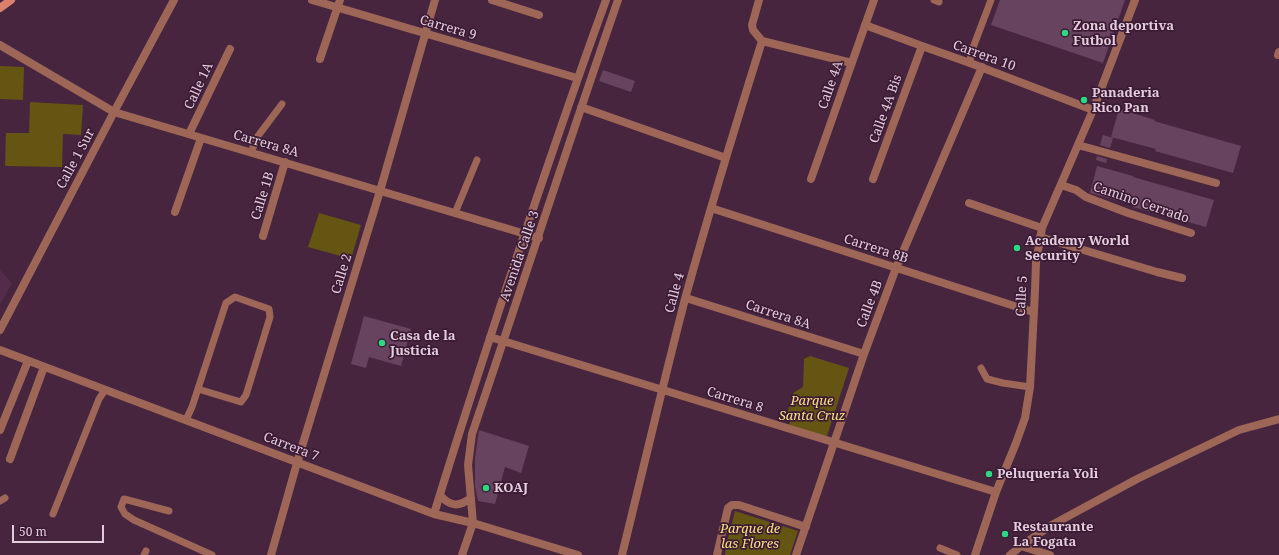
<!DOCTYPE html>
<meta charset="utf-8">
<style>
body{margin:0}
#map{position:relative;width:1279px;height:555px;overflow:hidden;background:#47253f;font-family:"Noto Serif",serif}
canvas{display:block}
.scale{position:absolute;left:12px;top:525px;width:92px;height:18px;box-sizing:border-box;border:2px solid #e3cddd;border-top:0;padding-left:5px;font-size:12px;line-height:14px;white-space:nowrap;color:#e3cddd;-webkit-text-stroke:3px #3c1b35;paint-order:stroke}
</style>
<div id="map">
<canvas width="1279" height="555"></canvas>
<div class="scale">50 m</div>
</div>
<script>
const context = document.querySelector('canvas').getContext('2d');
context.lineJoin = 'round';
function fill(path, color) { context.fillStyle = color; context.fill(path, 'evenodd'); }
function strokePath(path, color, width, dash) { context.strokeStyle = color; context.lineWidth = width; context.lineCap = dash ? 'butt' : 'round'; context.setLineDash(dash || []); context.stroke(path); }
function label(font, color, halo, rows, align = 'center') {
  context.font = font + ' "Noto Serif",serif'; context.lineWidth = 3.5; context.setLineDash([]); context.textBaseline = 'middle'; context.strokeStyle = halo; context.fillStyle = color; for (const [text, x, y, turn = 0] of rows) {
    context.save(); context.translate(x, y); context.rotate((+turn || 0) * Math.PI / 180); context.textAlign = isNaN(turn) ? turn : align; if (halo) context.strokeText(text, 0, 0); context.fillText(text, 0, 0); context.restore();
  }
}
const built = new Path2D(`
 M 0,270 L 12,283 L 0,305 Z`);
const green = new Path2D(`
 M 0,66 L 24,67 L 23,100 L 0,99 Z
 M 30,102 L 83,105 L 81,135 L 63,134 L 62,167 L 5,166 L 6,133 L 29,133 Z
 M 319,213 L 361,225 L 351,259 L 308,247 Z
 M 810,356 L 849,368 L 826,439 L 788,429 L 791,418 L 787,414 L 793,393 L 803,387 L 804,359 Z
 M 735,511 L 798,531 L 790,555 L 725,555 L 726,546 Z`);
const building = new Path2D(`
 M 1000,0 L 1125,0 L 1103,63 L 991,25 Z
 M 603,70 L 635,81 L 631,92 L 599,81 Z
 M 1119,109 L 1155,120 L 1154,121 L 1241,146 L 1233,173 L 1155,151 L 1156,149 L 1111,137 Z
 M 1103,135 L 1113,138 L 1110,148 L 1100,145 Z
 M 1097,156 L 1107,159 L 1106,163 L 1096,160 Z
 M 1097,166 L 1133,176 L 1133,177 L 1214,200 L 1206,227 L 1133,207 L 1133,205 L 1090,193 Z
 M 364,316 L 411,329 L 401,366 L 369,357 L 366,368 L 351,364 Z
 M 479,430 L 529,446 L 521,473 L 505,467 L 495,504 L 478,501 L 475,486 L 475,458 Z`);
const lane = new Path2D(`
 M 934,0 L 939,2
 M 970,63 L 971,53 L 991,0
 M 251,152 L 258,136 L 282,104
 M 455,213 L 477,160
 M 981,368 L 987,379 L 1003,383 L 1030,387
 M 186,420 L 192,407 L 226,303 L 235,297 L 269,309 L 270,317 L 246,395 L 241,402 L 198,389
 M 0,501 L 5,498
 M 169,511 L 124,499 L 121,507 L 125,514 L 134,520 L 212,555
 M 53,514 L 99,399 L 105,390
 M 940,548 L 957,555
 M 144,555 L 146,551`);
const street = new Path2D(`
 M 312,0 L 577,78
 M 492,0 L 539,15
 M 759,0 L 752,25 L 753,30 L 762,41
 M 865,25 L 922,46 L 970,63 L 1093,110
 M 762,41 L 852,63
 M 0,45 L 114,112 L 539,238
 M 1278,55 L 1279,52
 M 320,59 L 340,0
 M 581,107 L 726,158
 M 189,134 L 230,49
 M 1078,145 L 1216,183
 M 811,179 L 874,0
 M 873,179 L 922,46
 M 1061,185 L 1076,190 L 1086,197 L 1128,213 L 1191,233
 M 969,203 L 1042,228
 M 711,208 L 1033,312
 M 175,212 L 201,138
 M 263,236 L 285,162
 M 1040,237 L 1157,272 L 1182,278
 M 686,298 L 864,354
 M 0,330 L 114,112 L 174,0
 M 490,337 L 996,492
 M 0,350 L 434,514 L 473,523 L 578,555
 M 0,430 L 28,361
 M 10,459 L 44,367
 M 440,495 C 450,507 459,507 471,498
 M 434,514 C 457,438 482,362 507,286 C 539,191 571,95 606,0
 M 1021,546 L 1050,555
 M 271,555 L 297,463 L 380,191 L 435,0
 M 462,555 L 473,523 L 468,465 L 472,434 C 521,290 568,144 618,0
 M 622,555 C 643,470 663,384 685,299 C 709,212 735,127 762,41
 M 717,555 L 728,508 L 732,505 L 739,505 L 806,527
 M 796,555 L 864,354 L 896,268 L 982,67
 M 975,555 L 996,492 L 1016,443 L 1025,418 L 1030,387 L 1035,291 L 1036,262 L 1042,228 L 1093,110 L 1135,0
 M 1010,555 L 1021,546 L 1050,526 L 1137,479 L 1239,430 L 1279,419`);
const secondary = new Path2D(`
 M 0,8 L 11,0`);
const markers = [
 [1065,33,4,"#2dd884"],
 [1084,100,4,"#2dd884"],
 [1017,248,4,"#2dd884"],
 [382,343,4,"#2dd884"],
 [989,474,4,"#2dd884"],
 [486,488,4,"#2dd884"],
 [1005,534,4,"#2dd884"]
];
const poiNames = [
 ["Zona deportiva",1073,26],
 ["Futbol",1073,41],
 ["Panaderia",1092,93],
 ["Rico Pan",1092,108],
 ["Academy World",1025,241],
 ["Security",1025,256],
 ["Casa de la",390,336],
 ["Justicia",390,351],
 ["Peluquería Yoli",997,474],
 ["KOAJ",494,488],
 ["Restaurante",1013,527],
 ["La Fogata",1013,542]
];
const streetNames = [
 ["Carrera 9",448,28,16],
 ["Carrera 10",984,56,20],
 ["Calle 4A",831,85,-71],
 ["Calle 1A",199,86,-65],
 ["Calle 4A Bis",886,109,-70],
 ["Carrera 8A",266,144,16],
 ["Calle 1 Sur",76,159,-62],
 ["Calle 1B",263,196,-73],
 ["Camino Cerrado",1141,203,19],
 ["Carrera 8B",876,249,18],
 ["Avenida Calle 3",520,256,-71],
 ["Calle 2",342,274,-73],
 ["Calle 4",675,293,-75],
 ["Calle 5",1022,296,-87],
 ["Calle 4B",870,304,-69],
 ["Carrera 8A",778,315,18],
 ["Carrera 8",735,400,17],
 ["Carrera 7",291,447,21]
];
const parkNames = [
 ["Parque",812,401],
 ["Santa Cruz",812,416],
 ["Parque de",750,529],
 ["las Flores",750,544]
];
fill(built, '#542b4b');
fill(green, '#645513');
fill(building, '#68435f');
strokePath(lane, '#9e6657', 7);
strokePath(street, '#9e6657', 8);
strokePath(secondary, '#d9816a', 8);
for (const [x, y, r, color] of markers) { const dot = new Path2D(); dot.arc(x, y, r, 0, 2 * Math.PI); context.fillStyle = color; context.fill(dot); strokePath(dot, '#3c1b35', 1.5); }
label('bold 13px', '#e3cddd', '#3c1b35', poiNames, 'left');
label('13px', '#e3cddd', '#3c1b35', streetNames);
label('italic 13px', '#fae282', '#3c1b35', parkNames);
</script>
